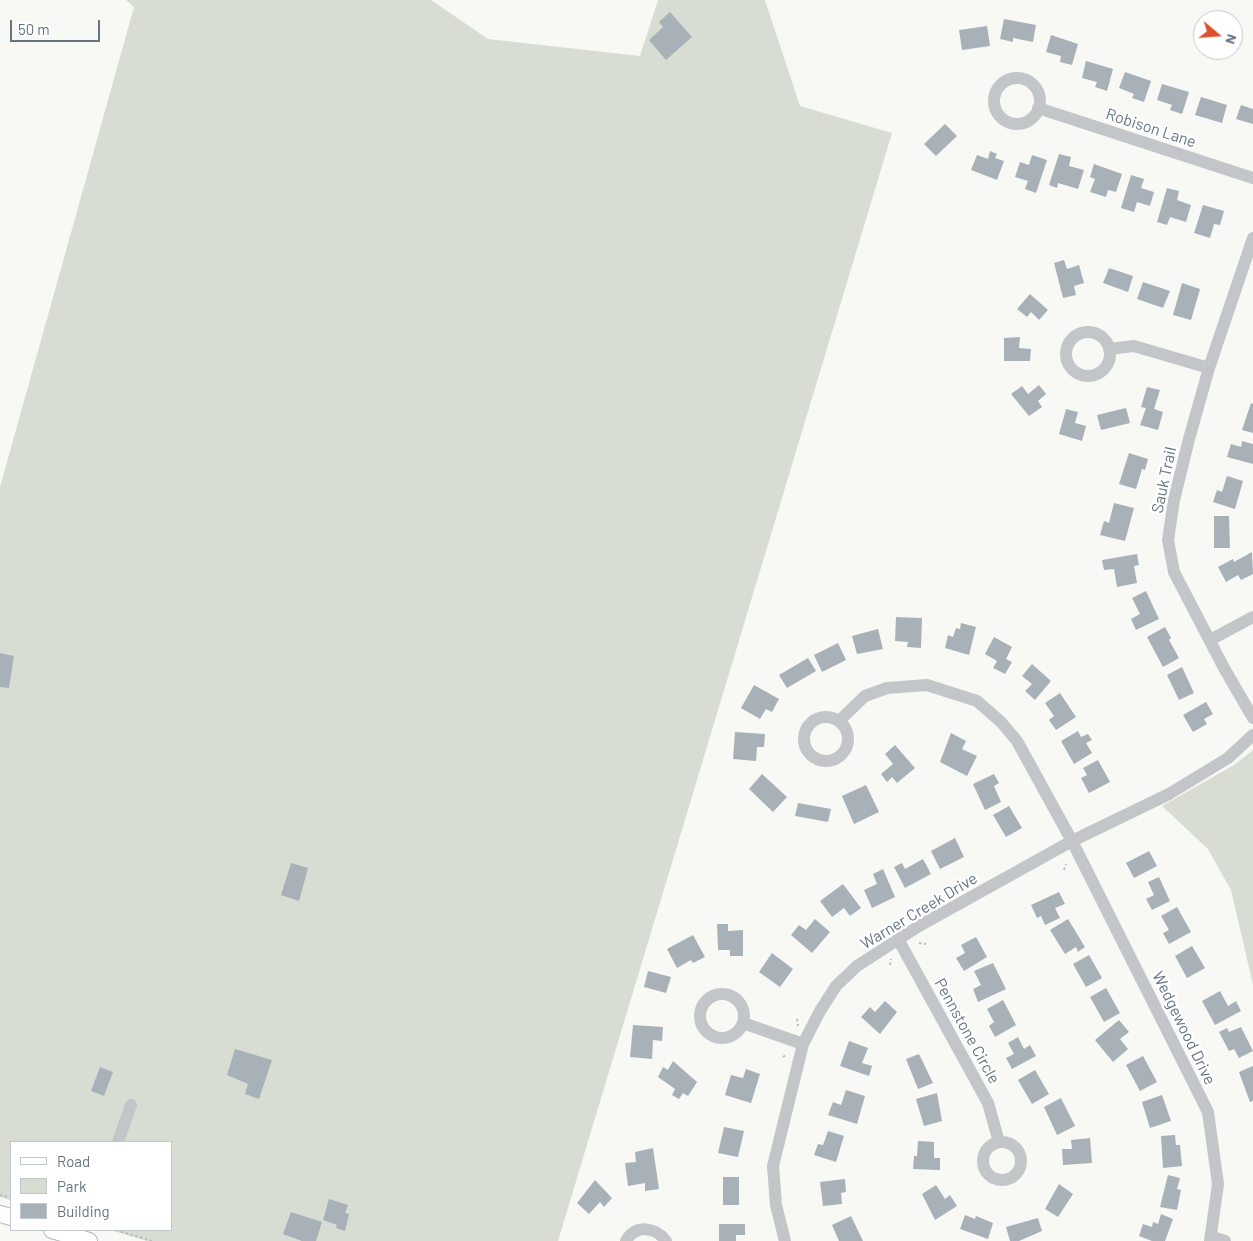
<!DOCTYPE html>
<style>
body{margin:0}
#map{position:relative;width:1253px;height:1241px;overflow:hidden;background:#f8f8f5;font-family:Barlow,sans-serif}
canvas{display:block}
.legend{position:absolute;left:10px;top:1141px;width:162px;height:90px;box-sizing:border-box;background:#fff;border:1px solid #c1c8cc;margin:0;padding:6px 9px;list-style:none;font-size:15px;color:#647580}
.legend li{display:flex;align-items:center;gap:10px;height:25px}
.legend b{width:25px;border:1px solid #c1c8cc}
.north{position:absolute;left:1193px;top:10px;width:50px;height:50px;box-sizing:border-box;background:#fff;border:1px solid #c1c8cc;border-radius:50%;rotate:108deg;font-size:14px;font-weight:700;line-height:20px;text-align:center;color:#647580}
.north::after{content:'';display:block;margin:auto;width:18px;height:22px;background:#e04f2d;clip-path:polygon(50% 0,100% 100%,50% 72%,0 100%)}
.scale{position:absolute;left:10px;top:20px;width:90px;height:22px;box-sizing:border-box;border:2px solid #647580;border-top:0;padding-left:6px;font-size:15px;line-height:18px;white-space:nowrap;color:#647580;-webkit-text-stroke:4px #fff;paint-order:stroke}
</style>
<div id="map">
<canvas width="1253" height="1241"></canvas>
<ul class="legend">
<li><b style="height:6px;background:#fff"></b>Road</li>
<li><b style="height:14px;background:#d8ddd4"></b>Park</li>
<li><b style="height:14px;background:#a8b1b7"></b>Building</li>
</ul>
<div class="north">N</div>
<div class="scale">50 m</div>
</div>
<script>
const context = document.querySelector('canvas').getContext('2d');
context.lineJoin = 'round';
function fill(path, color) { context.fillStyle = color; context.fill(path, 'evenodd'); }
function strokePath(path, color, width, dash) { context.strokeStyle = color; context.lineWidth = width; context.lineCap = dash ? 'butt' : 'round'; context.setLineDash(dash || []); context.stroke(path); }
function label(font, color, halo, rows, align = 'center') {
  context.font = font + ' Barlow,sans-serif'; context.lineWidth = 5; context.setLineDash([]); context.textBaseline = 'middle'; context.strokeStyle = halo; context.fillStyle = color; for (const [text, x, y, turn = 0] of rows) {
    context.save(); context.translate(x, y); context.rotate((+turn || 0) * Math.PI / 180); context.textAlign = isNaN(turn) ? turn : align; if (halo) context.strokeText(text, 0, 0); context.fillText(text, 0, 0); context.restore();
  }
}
const green = new Path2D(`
 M 126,0 L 431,0 L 488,39 L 640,56 L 658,0 L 765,0 L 800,106 L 892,133 L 558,1241 L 147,1241 L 110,1230 L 171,1230 L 171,1142 L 11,1142 L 11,1200 L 0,1197 L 0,487 L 134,7 Z
 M 1253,750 L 1253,985 L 1231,890 L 1208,849 L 1162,806 L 1234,765 Z`);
const building = new Path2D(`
 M 670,12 L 692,37 L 666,60 L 649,40 L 663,27 L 659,22 Z
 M 1004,19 L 1036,25 L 1033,42 L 1013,38 L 1013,42 L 1000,39 Z
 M 987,26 L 990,46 L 962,50 L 959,30 Z
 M 1051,35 L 1078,44 L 1072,65 L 1060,62 L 1061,56 L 1046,52 Z
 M 1086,61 L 1113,69 L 1107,91 L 1095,87 L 1097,82 L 1082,78 Z
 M 1125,72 L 1151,81 L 1144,102 L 1132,98 L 1134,94 L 1119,88 Z
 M 1162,84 L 1189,92 L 1182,114 L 1170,110 L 1172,105 L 1157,100 Z
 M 1201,97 L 1227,105 L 1222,123 L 1195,115 Z
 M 1241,105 L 1253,109 L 1253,124 L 1236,119 Z
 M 945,124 L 957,136 L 936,156 L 924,144 Z
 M 990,151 L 997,154 L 995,158 L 1004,161 L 997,180 L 971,170 L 977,155 L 988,159 Z
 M 1059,154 L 1071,157 L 1069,166 L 1084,170 L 1078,189 L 1058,183 L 1057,188 L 1049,185 Z
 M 1032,155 L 1047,160 L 1036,193 L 1025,189 L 1028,181 L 1015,177 L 1020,162 L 1029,165 Z
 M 1094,164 L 1122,174 L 1116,192 L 1108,190 L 1106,197 L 1090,192 L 1095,179 L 1090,177 Z
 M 1131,175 L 1144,179 L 1141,188 L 1154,192 L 1150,206 L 1137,202 L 1134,212 L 1121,208 Z
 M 1167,188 L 1179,191 L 1177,200 L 1191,205 L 1186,222 L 1170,217 L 1167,225 L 1157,222 Z
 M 1203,205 L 1224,211 L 1220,225 L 1214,224 L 1210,238 L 1194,233 Z
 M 1064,260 L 1067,269 L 1079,265 L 1084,283 L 1074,286 L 1076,295 L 1063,298 L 1054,263 Z
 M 1109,268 L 1133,276 L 1128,292 L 1103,283 Z
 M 1143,282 L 1170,291 L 1163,308 L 1137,299 Z
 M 1182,283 L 1200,289 L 1191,320 L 1173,315 Z
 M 1030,294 L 1048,310 L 1039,320 L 1031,312 L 1027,317 L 1017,309 Z
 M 1020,337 L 1019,348 L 1031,349 L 1030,361 L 1004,361 L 1004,338 Z
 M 1039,385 L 1046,394 L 1038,401 L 1042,407 L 1029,416 L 1011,394 L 1022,386 L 1028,394 Z
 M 1147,387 L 1160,390 L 1154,409 L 1163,412 L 1158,430 L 1140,425 L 1146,408 L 1141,407 Z
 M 1251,403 L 1253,404 L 1253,433 L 1242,430 Z
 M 1126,408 L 1130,423 L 1101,430 L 1097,415 Z
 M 1066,409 L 1078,412 L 1075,423 L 1086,426 L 1082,441 L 1059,434 Z
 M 1242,441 L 1253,444 L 1253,464 L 1227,457 L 1231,444 L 1241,447 Z
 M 1129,453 L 1148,459 L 1145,470 L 1142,469 L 1136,489 L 1119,484 Z
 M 1227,476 L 1243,481 L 1235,509 L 1213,502 L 1217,490 L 1222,492 Z
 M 1114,503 L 1134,508 L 1125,541 L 1100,535 L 1104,521 L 1109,523 Z
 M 1214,516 L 1229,516 L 1230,548 L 1214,548 Z
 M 1252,552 L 1253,574 L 1241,580 L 1238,575 L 1226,582 L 1218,567 L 1233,559 L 1234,562 Z
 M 1137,554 L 1139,565 L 1134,566 L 1137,583 L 1117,587 L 1114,569 L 1104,570 L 1102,560 Z
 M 1146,591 L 1159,619 L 1136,630 L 1131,619 L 1140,614 L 1132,598 Z
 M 896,617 L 922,618 L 921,648 L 907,647 L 908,642 L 895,641 Z
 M 961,623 L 976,627 L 969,655 L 945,648 L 948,635 L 953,637 L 956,628 L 960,629 Z
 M 1165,627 L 1171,638 L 1169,640 L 1179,658 L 1163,667 L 1147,637 Z
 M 878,629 L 883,649 L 857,654 L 852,636 Z
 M 994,637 L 1012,647 L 1006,659 L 1012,662 L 1005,674 L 993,668 L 997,661 L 985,654 Z
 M 838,643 L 846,660 L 822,672 L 814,655 Z
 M 0,653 L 14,656 L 9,688 L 0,687 Z
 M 808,658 L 816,671 L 787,688 L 779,675 Z
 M 1032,664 L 1051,681 L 1035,700 L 1025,691 L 1032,684 L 1022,676 Z
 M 1182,667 L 1194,693 L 1179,700 L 1167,675 Z
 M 754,685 L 779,699 L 772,712 L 766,709 L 760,719 L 741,708 Z
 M 1060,693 L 1076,717 L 1056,730 L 1049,720 L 1054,716 L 1045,703 Z
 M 1206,702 L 1213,714 L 1204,719 L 1207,724 L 1193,732 L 1183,715 Z
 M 1078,731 L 1081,737 L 1088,734 L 1092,740 L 1086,743 L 1092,753 L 1074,764 L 1061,741 Z
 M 735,732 L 765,734 L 764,747 L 757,747 L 756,761 L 733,759 Z
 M 951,733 L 966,741 L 962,749 L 977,756 L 967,776 L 940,762 Z
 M 895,745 L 915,768 L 897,783 L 892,777 L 887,782 L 881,774 L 893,764 L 885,754 Z
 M 1098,760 L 1110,782 L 1089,793 L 1081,778 L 1087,775 L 1083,768 Z
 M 762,774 L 787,797 L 773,812 L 749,789 Z
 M 994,774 L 999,783 L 994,786 L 1001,802 L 985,810 L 973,784 Z
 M 866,785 L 879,812 L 854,824 L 842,796 Z
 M 798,803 L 831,809 L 828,822 L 795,816 Z
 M 1009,806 L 1022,828 L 1006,837 L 993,815 Z
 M 955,838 L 964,857 L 940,869 L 931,851 Z
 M 1149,851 L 1157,866 L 1134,878 L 1126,863 Z
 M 923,859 L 931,874 L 905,888 L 894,867 L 902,863 L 905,869 Z
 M 291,863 L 308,868 L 299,901 L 281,895 Z
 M 883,869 L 895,897 L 872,908 L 864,890 L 877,884 L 873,874 Z
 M 1159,877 L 1170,901 L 1152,910 L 1146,899 L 1154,895 L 1148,882 Z
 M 843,884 L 861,908 L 850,916 L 844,908 L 832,917 L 820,901 Z
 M 1059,892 L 1065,904 L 1055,908 L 1060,918 L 1045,925 L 1041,916 L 1037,918 L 1031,905 Z
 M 1177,907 L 1191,932 L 1169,944 L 1163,933 L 1169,930 L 1161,916 Z
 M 815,919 L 830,932 L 812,953 L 791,935 L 799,925 L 806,930 Z
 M 1068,919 L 1085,947 L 1078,952 L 1076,947 L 1065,954 L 1050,930 Z
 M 717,924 L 728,924 L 728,931 L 743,930 L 743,956 L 730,956 L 730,950 L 718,950 Z
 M 693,935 L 705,957 L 693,963 L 691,960 L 677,968 L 667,949 Z
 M 976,937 L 987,957 L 964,971 L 956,958 L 965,953 L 961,945 Z
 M 1192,946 L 1205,968 L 1187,978 L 1175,956 Z
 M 772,953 L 793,969 L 780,987 L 759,972 Z
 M 1089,955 L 1102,978 L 1086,987 L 1073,964 Z
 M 993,963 L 1006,989 L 978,1002 L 973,989 L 981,985 L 974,971 Z
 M 648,971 L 671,977 L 666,993 L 644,987 Z
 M 1106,988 L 1120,1013 L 1104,1022 L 1090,997 Z
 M 1220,991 L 1228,1006 L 1236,1001 L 1241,1011 L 1215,1025 L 1202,1001 Z
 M 1003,1000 L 1016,1025 L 995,1037 L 989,1026 L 994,1022 L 987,1009 Z
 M 885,1001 L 897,1012 L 880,1034 L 861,1017 L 870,1007 L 875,1012 Z
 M 1119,1020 L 1129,1032 L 1120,1039 L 1128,1049 L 1113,1062 L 1095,1040 Z
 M 633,1025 L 663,1027 L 662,1041 L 653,1040 L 652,1059 L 630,1057 Z
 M 1241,1027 L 1253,1051 L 1239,1058 L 1234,1049 L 1229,1051 L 1219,1032 L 1227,1028 L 1229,1032 Z
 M 1018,1037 L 1024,1049 L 1030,1045 L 1036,1056 L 1012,1069 L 1006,1058 L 1014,1054 L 1008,1043 Z
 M 849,1041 L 868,1048 L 862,1063 L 872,1066 L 869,1076 L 840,1066 Z
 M 235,1049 L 272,1060 L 259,1099 L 245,1094 L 248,1084 L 227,1075 Z
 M 919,1054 L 933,1083 L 918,1089 L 906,1059 Z
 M 1143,1056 L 1157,1082 L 1140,1091 L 1126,1065 Z
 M 673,1061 L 697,1082 L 688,1096 L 683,1093 L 679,1099 L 672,1095 L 675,1089 L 658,1077 L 663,1067 L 668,1070 Z
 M 1253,1066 L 1253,1101 L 1250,1102 L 1239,1072 Z
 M 100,1067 L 113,1072 L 104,1096 L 91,1091 Z
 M 746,1069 L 760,1074 L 751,1103 L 725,1095 L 731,1075 L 743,1078 Z
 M 1035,1070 L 1049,1094 L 1032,1104 L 1018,1080 Z
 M 846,1090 L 865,1096 L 857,1124 L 828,1115 L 833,1102 L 841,1105 Z
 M 937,1093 L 942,1121 L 924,1126 L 916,1099 Z
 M 1162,1095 L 1171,1121 L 1150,1128 L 1142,1102 Z
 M 1061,1098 L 1075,1126 L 1057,1135 L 1044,1107 Z
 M 724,1127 L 744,1131 L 738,1157 L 718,1153 Z
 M 828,1131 L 844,1136 L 836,1162 L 814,1155 L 818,1144 L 823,1145 Z
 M 1175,1135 L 1176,1145 L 1180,1145 L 1182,1166 L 1163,1168 L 1161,1136 Z
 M 1090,1138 L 1092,1163 L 1063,1165 L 1062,1149 L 1072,1149 L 1071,1140 Z
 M 918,1141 L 934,1142 L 934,1158 L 940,1158 L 940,1170 L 913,1169 L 914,1156 L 917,1156 Z
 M 653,1148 L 659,1189 L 645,1191 L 645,1183 L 628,1186 L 625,1163 L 636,1162 L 635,1152 Z
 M 1168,1175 L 1180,1178 L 1177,1189 L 1181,1190 L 1177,1210 L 1160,1207 Z
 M 723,1177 L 739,1177 L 739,1205 L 723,1205 Z
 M 845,1179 L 846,1192 L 841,1193 L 842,1204 L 823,1206 L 820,1182 Z
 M 595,1180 L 612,1198 L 604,1207 L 600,1202 L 589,1214 L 577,1203 Z
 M 1059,1184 L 1073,1194 L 1058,1217 L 1045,1209 Z
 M 936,1185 L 945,1199 L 950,1195 L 957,1206 L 935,1220 L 922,1194 Z
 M 329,1199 L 348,1205 L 345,1213 L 349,1214 L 345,1231 L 336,1228 L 337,1225 L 323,1220 Z
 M 291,1212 L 322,1222 L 316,1241 L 302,1241 L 283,1234 Z
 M 1161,1214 L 1173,1219 L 1165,1241 L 1152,1241 L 1139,1236 L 1143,1224 L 1152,1227 L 1153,1222 L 1158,1224 Z
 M 965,1215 L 975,1219 L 976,1216 L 993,1223 L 988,1239 L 960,1229 Z
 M 851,1216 L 863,1241 L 839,1241 L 832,1225 Z
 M 1038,1218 L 1042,1231 L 1019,1241 L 1010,1241 L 1006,1227 Z
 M 719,1224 L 745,1224 L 745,1235 L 736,1235 L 736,1241 L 719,1241 Z`);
const path = new Path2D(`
 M 1064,870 L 1066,864
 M 919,943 L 926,944
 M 890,965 L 891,959
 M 797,1019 L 798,1026
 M 783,1057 L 787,1054
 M 0,1195 L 11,1198
 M 116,1230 L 152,1241`);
const minor = new Path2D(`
 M994 101a23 23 0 1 1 46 0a23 23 0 1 1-46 0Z
 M 1038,108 L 1253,178
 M 1253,238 L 1209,368 L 1189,439 L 1174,500 L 1168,540 L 1174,572 L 1224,668 L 1253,718
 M1066 354a22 22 0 1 1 44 0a22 22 0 1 1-44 0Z
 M 1109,349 L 1134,346 L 1209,368
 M 1210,640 L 1253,617
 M804 739a22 22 0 1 1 44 0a22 22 0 1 1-44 0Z
 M 839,721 L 865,696 L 887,688 L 927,685 L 977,701 L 1001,722 L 1017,741 L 1072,841 L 1208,1112 L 1218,1184 L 1210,1241
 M 898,939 L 988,1103 L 999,1142
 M700 1016a22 22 0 1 1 44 0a22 22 0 1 1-44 0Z
 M 743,1023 L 803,1044
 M 118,1142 L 131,1105
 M983 1161a19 19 0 1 1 38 0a19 19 0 1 1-38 0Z
 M 1212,1237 L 1225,1241
 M 626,1241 C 635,1224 656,1227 666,1241
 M 785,1241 L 776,1205 L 773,1166 L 803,1044 L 820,1011 L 836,986 L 857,966 L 919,926 L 1072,841 L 1169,794 L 1228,758 L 1253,735`);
const major = new Path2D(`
 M 0,1214 L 11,1217
 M 52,1230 L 89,1241`);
const streetNames = [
 ["Robison Lane",1151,128,18],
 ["Sauk Trail",1164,480,-78],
 ["Warner Creek Drive",919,911,-31],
 ["Wedgewood Drive",1184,1028,64],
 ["Pennstone Circle",967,1031,61]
];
fill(green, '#d8ddd4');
fill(building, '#a8b1b7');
strokePath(major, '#b3b8bc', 18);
strokePath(path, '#babdc0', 2, [2.5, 2.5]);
strokePath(minor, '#c2c6c9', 12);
strokePath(major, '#fff', 16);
label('16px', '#647580', '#fff', streetNames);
</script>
